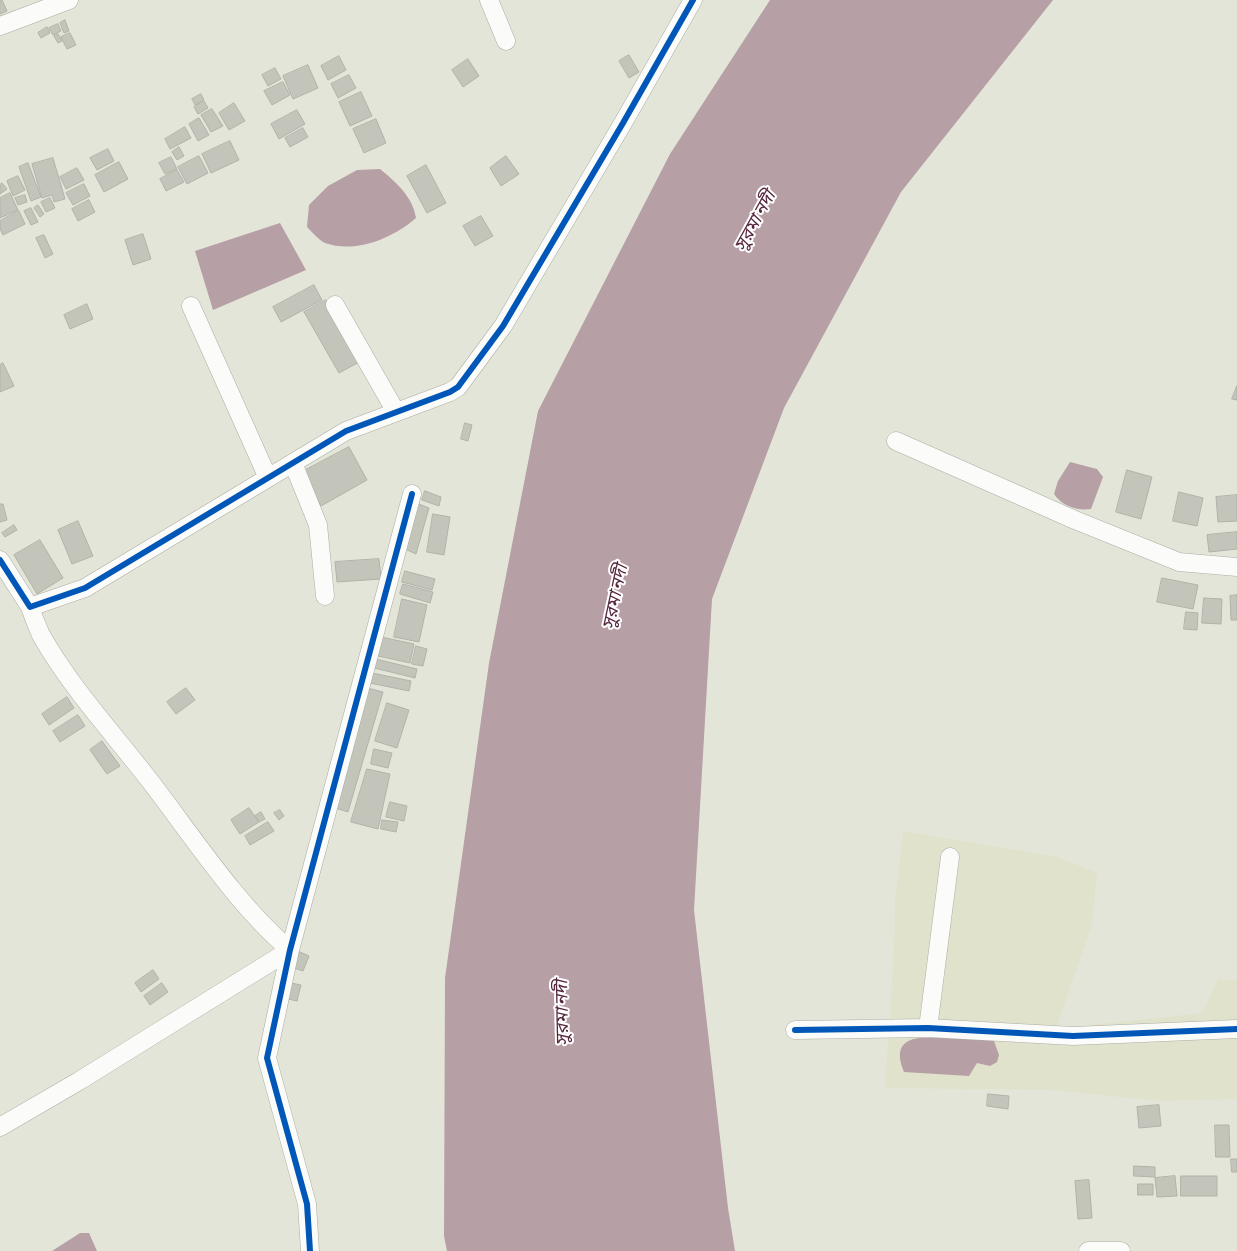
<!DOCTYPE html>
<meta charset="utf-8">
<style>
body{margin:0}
canvas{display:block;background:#e4e5d9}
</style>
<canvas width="1237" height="1251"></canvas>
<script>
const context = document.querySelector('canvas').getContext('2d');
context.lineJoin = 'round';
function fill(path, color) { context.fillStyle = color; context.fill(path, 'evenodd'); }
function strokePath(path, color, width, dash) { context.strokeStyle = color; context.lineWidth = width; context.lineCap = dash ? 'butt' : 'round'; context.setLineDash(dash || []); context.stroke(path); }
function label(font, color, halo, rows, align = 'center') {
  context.font = font + ' "Asap Condensed","Noto Sans Bengali",sans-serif'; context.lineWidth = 4; context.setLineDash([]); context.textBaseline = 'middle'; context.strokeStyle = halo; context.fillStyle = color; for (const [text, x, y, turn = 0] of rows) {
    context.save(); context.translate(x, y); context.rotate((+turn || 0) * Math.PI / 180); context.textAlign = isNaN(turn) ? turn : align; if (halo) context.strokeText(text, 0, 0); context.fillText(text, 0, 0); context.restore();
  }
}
const built = new Path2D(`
 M 903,831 L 1058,857 L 1097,873 L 1092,924 L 1056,1029 L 1202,1013 L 1218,979 L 1237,980 L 1237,1099 L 1160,1101 L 1052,1090 L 885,1088 L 894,950 L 895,901 Z`);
const water = new Path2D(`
 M 770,0 L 1053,0 L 901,192 L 784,408 L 712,599 L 694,910 L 728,1208 L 735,1251 L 447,1251 L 444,1236 L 445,978 L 489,663 L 538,411 L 670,154 Z
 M 380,169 C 396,182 413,197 416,218 C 393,238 356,254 325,243 C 319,240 312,232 307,227 L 309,205 L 328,186 L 357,170 Z
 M 280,223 L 306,270 L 213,310 L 195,251 Z
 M 1070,462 L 1097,469 L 1103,477 L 1091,509 C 1077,511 1062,506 1054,494 L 1058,481 Z
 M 955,1037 L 994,1041 L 999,1055 L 997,1062 L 990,1066 L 977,1063 L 969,1076 L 904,1072 C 887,1031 927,1038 955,1037 Z
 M 80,1233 L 89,1233 L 97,1251 L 52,1251 Z`);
const building = new Path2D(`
 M 0,0 L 2,0 L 7,11 L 0,14 Z
 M 65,20 L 69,31 L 64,33 L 60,23 Z
 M 58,24 L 61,31 L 53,35 L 49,28 Z
 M 47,27 L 50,33 L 41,38 L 38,33 Z
 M 70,33 L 76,45 L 67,49 L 61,37 Z
 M 58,34 L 62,41 L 58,43 L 54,36 Z
 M 629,55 L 639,72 L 629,78 L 619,61 Z
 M 339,56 L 346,70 L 328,80 L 321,66 Z
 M 468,59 L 479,76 L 463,87 L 452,70 Z
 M 308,65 L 318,88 L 293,99 L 283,76 Z
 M 275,68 L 281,79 L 268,86 L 262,75 Z
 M 349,75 L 356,88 L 338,98 L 331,84 Z
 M 283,82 L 290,95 L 272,105 L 264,91 Z
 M 361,92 L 372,116 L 350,126 L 339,102 Z
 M 201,94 L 204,100 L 195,105 L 192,99 Z
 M 204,101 L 208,108 L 198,114 L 194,107 Z
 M 234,103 L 245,121 L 229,130 L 219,113 Z
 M 212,109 L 223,126 L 211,132 L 201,115 Z
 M 297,110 L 305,124 L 279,139 L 271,124 Z
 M 199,118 L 209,135 L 198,141 L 189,124 Z
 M 376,119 L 386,143 L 364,153 L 353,129 Z
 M 185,127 L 191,138 L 170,149 L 165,139 Z
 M 303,128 L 308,137 L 290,147 L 285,138 Z
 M 230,141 L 239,160 L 211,173 L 202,154 Z
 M 179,147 L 184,156 L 177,160 L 172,152 Z
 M 108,149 L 114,161 L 97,170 L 90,158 Z
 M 199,156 L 208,173 L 187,184 L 178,167 Z
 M 506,156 L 519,174 L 501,186 L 490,168 Z
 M 171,157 L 177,169 L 165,174 L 159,163 Z
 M 53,158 L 65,199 L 54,202 L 52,195 L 42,198 L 32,164 Z
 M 119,162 L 128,179 L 104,192 L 95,175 Z
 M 28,163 L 41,197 L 31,201 L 19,167 Z
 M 426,165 L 446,203 L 427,213 L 407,176 Z
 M 77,168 L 84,180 L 66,189 L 60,177 Z
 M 177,170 L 184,182 L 166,191 L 160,179 Z
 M 18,176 L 25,190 L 13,196 L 7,181 Z
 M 2,183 L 7,189 L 0,194 L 0,185 Z
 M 84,184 L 90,196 L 73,205 L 66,193 Z
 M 10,193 L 18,210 L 0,218 L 0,198 Z
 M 25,195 L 27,202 L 18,205 L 15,198 Z
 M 50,198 L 55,208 L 46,212 L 41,202 Z
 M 89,200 L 95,212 L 78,221 L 72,209 Z
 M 38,205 L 44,214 L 40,217 L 34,208 Z
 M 31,208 L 38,222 L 31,225 L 24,211 Z
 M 19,211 L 25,224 L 3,235 L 0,229 L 0,221 Z
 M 481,216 L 493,236 L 475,246 L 463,226 Z
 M 143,234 L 151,259 L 133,265 L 125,240 Z
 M 44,235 L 53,254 L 45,258 L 36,238 Z
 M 314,285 L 322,300 L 281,322 L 273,307 Z
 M 326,300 L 361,361 L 339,373 L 304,312 Z
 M 87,304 L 93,319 L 70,329 L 64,315 Z
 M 3,363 L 14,386 L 0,392 L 0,365 Z
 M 1237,386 L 1237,400 L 1232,399 Z
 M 465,423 L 472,425 L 468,441 L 461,439 Z
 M 349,447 L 367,480 L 321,506 L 302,472 Z
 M 1127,470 L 1152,477 L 1141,519 L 1116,512 Z
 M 425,491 L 441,497 L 439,506 L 422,500 Z
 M 1179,492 L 1203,498 L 1197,526 L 1173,521 Z
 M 1237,495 L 1237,521 L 1218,522 L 1216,497 Z
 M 0,504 L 3,504 L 7,520 L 0,522 Z
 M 419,504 L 429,508 L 416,554 L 405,549 Z
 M 433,514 L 450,517 L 444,555 L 427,552 Z
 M 78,521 L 93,556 L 72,564 L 58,530 Z
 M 14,525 L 17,530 L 5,537 L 2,533 Z
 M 1237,532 L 1237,549 L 1209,552 L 1207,535 Z
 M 40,540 L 63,578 L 37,594 L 14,555 Z
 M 379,559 L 381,579 L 337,582 L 335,562 Z
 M 405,571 L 435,579 L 432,590 L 402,582 Z
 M 1162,578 L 1198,585 L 1193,609 L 1157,602 Z
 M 403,584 L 433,592 L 430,603 L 400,594 Z
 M 1237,595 L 1237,620 L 1231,620 L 1230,596 Z
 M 1204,598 L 1222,599 L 1221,624 L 1202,623 Z
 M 402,599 L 427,605 L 419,642 L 394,637 Z
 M 1186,612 L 1198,613 L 1197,630 L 1184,629 Z
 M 381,637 L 414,644 L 410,663 L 378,656 Z
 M 416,646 L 427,649 L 423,666 L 412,664 Z
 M 376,659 L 417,669 L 415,678 L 374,668 Z
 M 372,673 L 411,681 L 409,691 L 370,683 Z
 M 186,688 L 195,700 L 176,714 L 167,702 Z
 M 367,688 L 383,692 L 348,812 L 332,807 Z
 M 67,697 L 74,708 L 49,725 L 42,714 Z
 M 387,703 L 409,710 L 397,748 L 375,741 Z
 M 78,715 L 85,726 L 60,742 L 53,731 Z
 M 102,741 L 120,766 L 107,774 L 90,750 Z
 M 374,749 L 392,753 L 388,768 L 371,764 Z
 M 367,769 L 390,774 L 378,829 L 351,822 Z
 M 390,802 L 407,806 L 404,821 L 386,817 Z
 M 249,808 L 259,822 L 240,834 L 231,820 Z
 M 280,810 L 284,816 L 279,820 L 274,813 Z
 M 261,812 L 265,819 L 259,822 L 255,816 Z
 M 382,820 L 398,822 L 396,832 L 381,829 Z
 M 268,822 L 274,831 L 250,845 L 245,836 Z
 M 300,952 L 309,956 L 303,971 L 294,968 Z
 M 153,970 L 159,979 L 141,992 L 135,983 Z
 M 162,983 L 168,992 L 150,1005 L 144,996 Z
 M 291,983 L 301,985 L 297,1001 L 288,999 Z
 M 988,1094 L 1009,1096 L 1008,1109 L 987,1106 Z
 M 1159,1105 L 1161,1126 L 1139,1128 L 1137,1107 Z
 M 1215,1125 L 1229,1125 L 1230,1157 L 1216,1157 Z
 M 1231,1159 L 1237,1159 L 1237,1172 L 1232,1172 Z
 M 1134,1166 L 1155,1167 L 1155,1177 L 1134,1176 Z
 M 1175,1176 L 1177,1196 L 1157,1197 L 1155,1178 Z
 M 1181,1176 L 1217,1176 L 1217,1196 L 1181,1196 Z
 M 1089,1180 L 1092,1218 L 1078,1219 L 1075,1181 Z
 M 1138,1184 L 1153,1184 L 1153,1195 L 1138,1195 Z`);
const street = new Path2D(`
 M 489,0 L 506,41
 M 0,26 L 69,0
 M 335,305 L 396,412
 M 191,306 L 268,478
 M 896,441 L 1075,520 L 1179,562 L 1237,567
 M 293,463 L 318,525 L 325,596
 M 0,560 L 30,607 L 85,588 L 346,431 L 450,392 L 458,387 L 503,326 L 623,123 L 693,0
 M 30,607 C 33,616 37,626 41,635 C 71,688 113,733 150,781 C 193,837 237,905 290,950
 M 928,1028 L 950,857
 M 795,1030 L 928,1028 L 1073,1036 L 1237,1029
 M 0,1127 L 79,1081 L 290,950
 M 310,1251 L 307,1204 L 267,1058 L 290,950 L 412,494
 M 1088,1251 L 1121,1251`);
const cycleway = new Path2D(`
 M 0,560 L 30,607 L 85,588 L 346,431 L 450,392 L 458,387 L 503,326 L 623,123 L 693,0
 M 795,1030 L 928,1028 L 1073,1036 L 1237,1029
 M 310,1251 L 307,1204 L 267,1058 L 290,950 L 412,494`);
const waterNames = [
 ["সুরমা নদী",755,221,-61],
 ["সুরমা নদী",615,597,-78],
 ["সুরমা নদী",562,1013,-91]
];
fill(built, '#e0e2cc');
fill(water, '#b69fa5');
fill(building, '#c4c5ba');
strokePath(building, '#b1b2a9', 1);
strokePath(street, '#abada3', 19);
strokePath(street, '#fbfbf9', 18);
strokePath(cycleway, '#0057b8', 6);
label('italic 18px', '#55263d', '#fff', waterNames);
</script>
